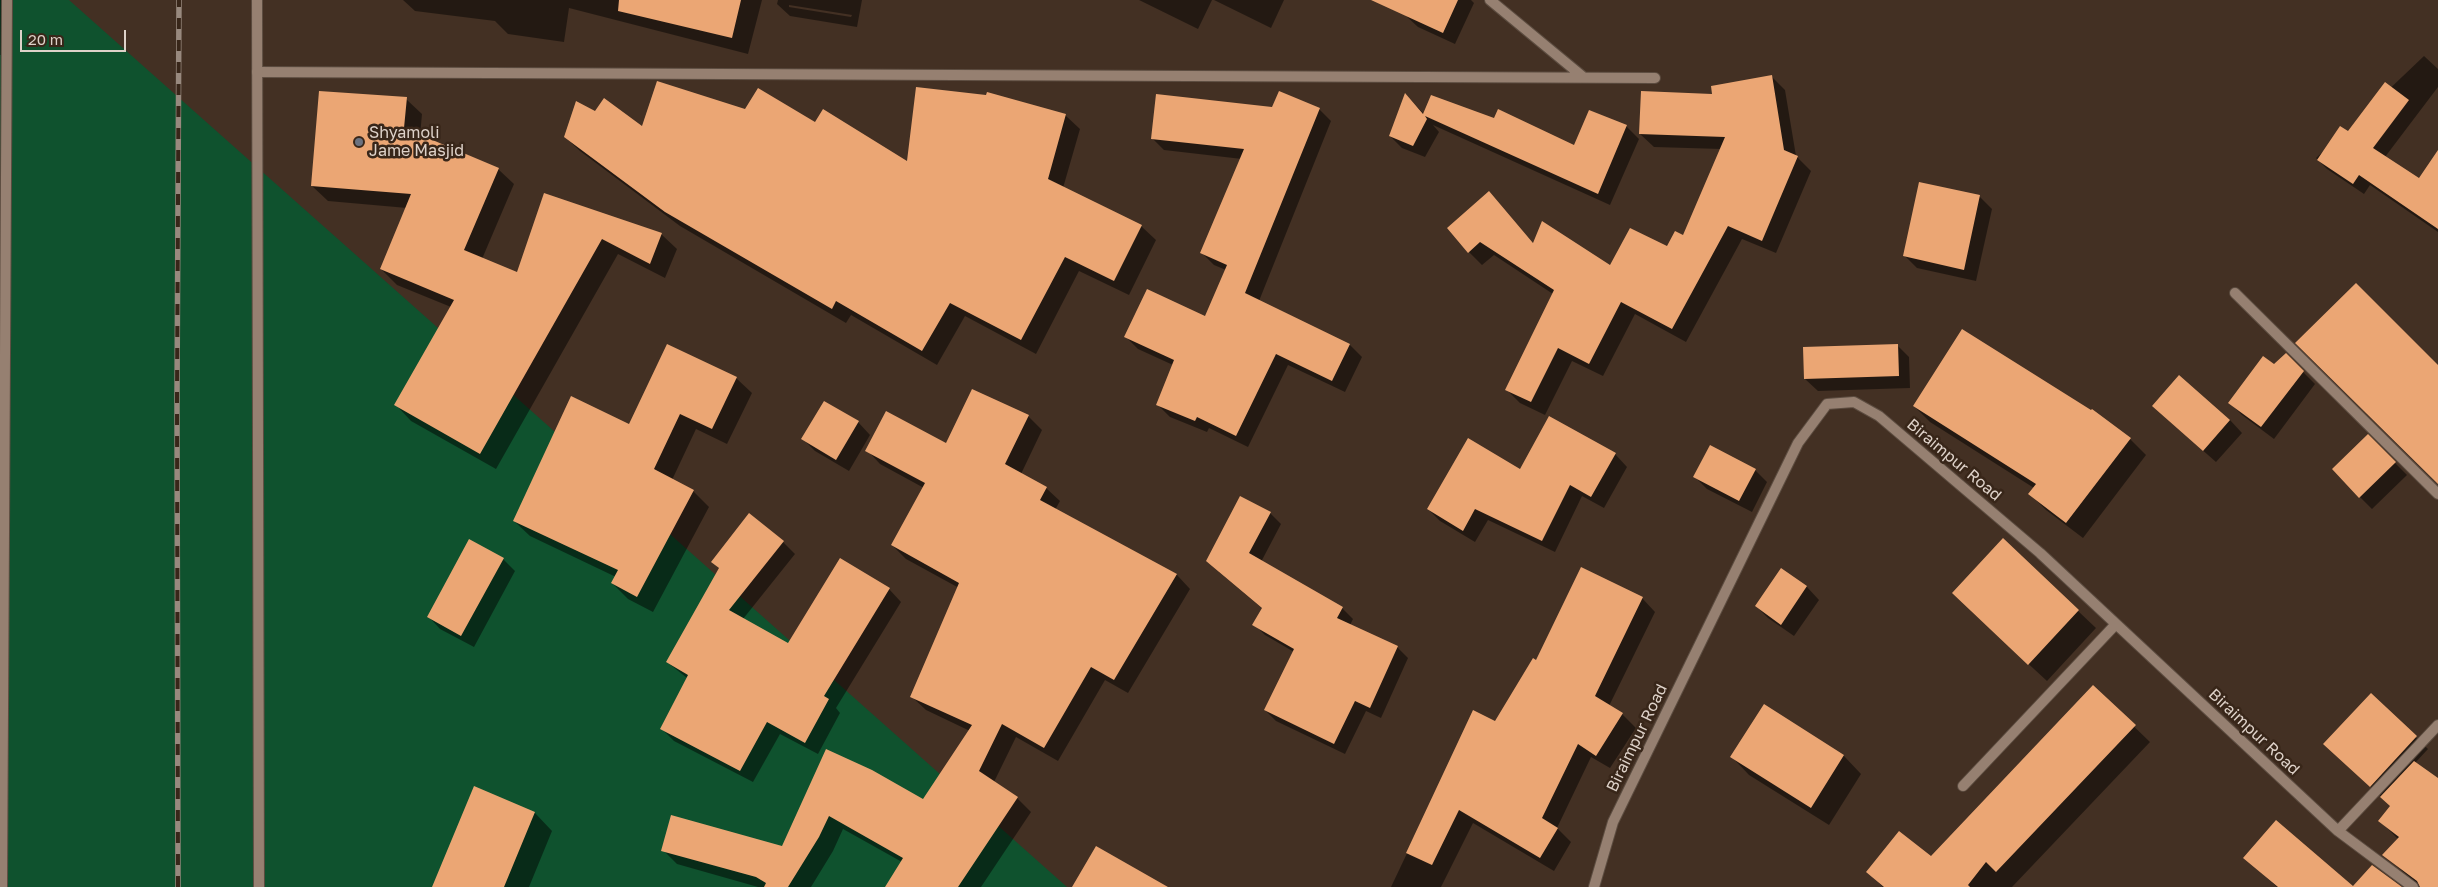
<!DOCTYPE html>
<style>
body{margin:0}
#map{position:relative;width:2438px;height:887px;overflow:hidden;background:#433023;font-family:"Golos Text",sans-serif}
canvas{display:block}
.scale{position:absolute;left:20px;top:30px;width:106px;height:22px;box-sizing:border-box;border:2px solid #ded2c9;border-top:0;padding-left:6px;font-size:15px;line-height:18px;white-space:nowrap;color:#ded2c9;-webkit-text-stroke:4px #382619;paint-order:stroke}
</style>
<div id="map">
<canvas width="2438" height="887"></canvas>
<div class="scale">20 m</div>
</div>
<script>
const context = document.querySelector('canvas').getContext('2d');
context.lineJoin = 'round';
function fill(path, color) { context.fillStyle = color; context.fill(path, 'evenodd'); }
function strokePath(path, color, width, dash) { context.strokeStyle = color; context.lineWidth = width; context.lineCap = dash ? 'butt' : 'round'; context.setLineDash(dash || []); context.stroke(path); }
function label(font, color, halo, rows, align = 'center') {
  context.font = font + ' "Golos Text",sans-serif'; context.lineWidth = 5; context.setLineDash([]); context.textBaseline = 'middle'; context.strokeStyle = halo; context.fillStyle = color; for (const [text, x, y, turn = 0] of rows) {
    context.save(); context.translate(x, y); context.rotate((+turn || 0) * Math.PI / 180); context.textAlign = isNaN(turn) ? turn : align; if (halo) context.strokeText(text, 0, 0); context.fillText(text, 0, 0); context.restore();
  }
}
const green = new Path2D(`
 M 0,0 L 69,0 L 1067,887 L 0,887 Z`);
const shadow = new Path2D(`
 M 0,0 L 5,0 L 4,55 L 0,55 Z
 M 403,0 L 762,0 L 748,54 L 569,8 L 564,42 L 508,34 L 495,21 L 415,11 Z
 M 778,0 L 862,0 L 857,27 L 790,16 L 777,4 ZM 789,5 L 852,15 L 851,17 L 789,7 Z
 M 1139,0 L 1212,0 L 1198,29 Z
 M 1214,0 L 1284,0 L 1271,28 Z
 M 1412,0 L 1471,0 L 1474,3 L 1455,44 L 1418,27 L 1405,15 Z
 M 2424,56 L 2438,69 L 2438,87 L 2385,157 L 2419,180 L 2438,176 L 2438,232 L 2370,185 L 2364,194 L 2327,169 L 2316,158 L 2345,131 L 2348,133 L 2361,116 Z
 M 1772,77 L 1785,90 L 1796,156 L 1811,171 L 1776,253 L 1742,239 L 1686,342 L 1635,314 L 1603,376 L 1572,361 L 1545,415 L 1520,403 L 1507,390 L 1553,294 L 1494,255 L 1482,265 L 1469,252 L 1489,193 L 1534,244 L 1610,267 L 1667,248 L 1683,236 L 1721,149 L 1654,147 L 1640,134 L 1714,95 Z
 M 1406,95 L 1424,114 L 1494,120 L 1574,147 L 1626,126 L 1639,139 L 1610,205 L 1433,125 L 1439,132 L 1425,157 L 1402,148 L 1390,136 Z
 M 406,99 L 422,114 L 420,136 L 498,169 L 514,184 L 482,259 L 517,274 L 545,194 L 661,234 L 677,249 L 665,278 L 618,254 L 496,469 L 411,421 L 396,405 L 451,307 L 397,285 L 381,269 L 407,208 L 328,201 L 312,186 Z
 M 1273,108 L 1319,109 L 1331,121 L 1259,301 L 1350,345 L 1362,357 L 1345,392 L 1288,365 L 1248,447 L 1209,428 L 1207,432 L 1170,417 L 1158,405 L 1173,365 L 1138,349 L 1126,337 L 1206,317 L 1226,270 L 1214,265 L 1202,253 L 1242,159 L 1164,150 L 1152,138 Z
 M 745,111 L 815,123 L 908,163 L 1065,115 L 1080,129 L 1063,188 L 1141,226 L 1156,240 L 1129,295 L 1079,271 L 1036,354 L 965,316 L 937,365 L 851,315 L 846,323 L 680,226 L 580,151 L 565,137 L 595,112 L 642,128 Z
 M 1920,184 L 1980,197 L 1992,209 L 1976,281 L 1917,268 L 1905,256 Z
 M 1897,345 L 1909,357 L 1910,388 L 1818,391 L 1805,379 Z
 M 2286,355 L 2315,384 L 2274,439 L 2242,415 L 2230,403 Z
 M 736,378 L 752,393 L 727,444 L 696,429 L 672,480 L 693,491 L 709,507 L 653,612 L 628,599 L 612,583 L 616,577 L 530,536 L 514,521 L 630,425 Z
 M 824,402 L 858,422 L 870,435 L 849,471 L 815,451 L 803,439 Z
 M 1914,406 L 2130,439 L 2146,455 L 2083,538 L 2046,510 L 2030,494 L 2034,488 L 1930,422 Z
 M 1028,416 L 1042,430 L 1021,474 L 1046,488 L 1060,501 L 1055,510 L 1177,575 L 1190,589 L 1128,693 L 1105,680 L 1058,761 L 1016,737 L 994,782 L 1017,798 L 1031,812 L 981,887 L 899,887 L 902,862 L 843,829 L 833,851 L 811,887 L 758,887 L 677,864 L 663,850 L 783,848 L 826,751 L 924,801 L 970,731 L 926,710 L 912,697 L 959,588 L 906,559 L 892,545 L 924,488 L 880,464 L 867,450 L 947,445 Z
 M 2166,418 L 2230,420 L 2242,433 L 2216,462 Z
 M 2368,436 L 2407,475 L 2372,509 L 2360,497 Z
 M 1615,454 L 1627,467 L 1604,508 L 1582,496 L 1555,552 L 1488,520 L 1475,542 L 1440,521 L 1428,509 L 1520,470 Z
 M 1755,470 L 1767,482 L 1752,512 L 1707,489 L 1695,477 Z
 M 1270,513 L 1281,524 L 1261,562 L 1342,608 L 1353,619 L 1350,625 L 1397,647 L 1408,658 L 1381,718 L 1366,711 L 1345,754 L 1276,721 L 1265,710 L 1294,652 L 1265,635 L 1254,624 L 1263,609 L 1219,572 Z
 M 783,542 L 795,554 L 743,619 L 788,644 L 889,589 L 901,602 L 836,708 L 840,713 L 818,754 L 780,734 L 753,782 L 674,741 L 661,728 L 687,678 L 667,662 L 720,569 L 712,562 Z
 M 503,559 L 515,571 L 474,647 L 440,629 L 428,616 Z
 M 1781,570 L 1807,587 L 1819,600 L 1794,636 L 1768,618 L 1756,606 Z
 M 1642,598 L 1655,612 L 1609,706 L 1622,714 L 1636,728 L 1610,768 L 1591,757 L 1557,828 L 1571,842 L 1554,871 L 1473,823 L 1441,887 L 1391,887 L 1474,712 L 1495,722 L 1537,661 Z
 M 1971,611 L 2078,611 L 2096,628 L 2047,681 Z
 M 2093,687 L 2150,742 L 2012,887 L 1883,887 L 1868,872 L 1931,858 Z
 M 2371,695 L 2428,749 L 2415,763 L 2438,780 L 2438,887 L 2421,887 L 2384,855 L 2399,840 L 2380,821 L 2391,806 L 2337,756 Z
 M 1764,706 L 1844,756 L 1861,774 L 1829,825 L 1749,775 L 1732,757 Z
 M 474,788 L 535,813 L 552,831 L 529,887 L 433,887 Z
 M 2245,858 L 2353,887 L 2277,887 Z`);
const building = new Path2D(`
 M 619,0 L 741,0 L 732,38 L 618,11 Z
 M 1371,0 L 1458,0 L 1443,33 Z
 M 1772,75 L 1784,150 L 1798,156 L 1762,241 L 1728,226 L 1672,329 L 1621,302 L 1589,364 L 1558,348 L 1531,402 L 1505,390 L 1554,290 L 1480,242 L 1468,253 L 1447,228 L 1489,191 L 1533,243 L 1542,221 L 1610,265 L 1630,228 L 1667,246 L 1675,231 L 1683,235 L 1725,137 L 1639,134 L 1641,91 L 1712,94 L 1711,86 Z
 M 657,81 L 745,109 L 758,88 L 815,122 L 823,109 L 907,161 L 916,87 L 986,95 L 987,92 L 1066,114 L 1048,179 L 1142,225 L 1114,281 L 1065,257 L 1021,340 L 950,303 L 922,351 L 836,301 L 832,309 L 665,212 L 564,137 L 576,101 L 595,111 L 604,98 L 642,126 Z
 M 2385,82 L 2409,100 L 2373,148 L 2419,178 L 2438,150 L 2438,229 L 2359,175 L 2353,184 L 2317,160 L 2340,126 L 2348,131 Z
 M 319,91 L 407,97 L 404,128 L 499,168 L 464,250 L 517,272 L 544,193 L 662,233 L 650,264 L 602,239 L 480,454 L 394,405 L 454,300 L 380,269 L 411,194 L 311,186 Z
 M 1279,91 L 1320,108 L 1245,293 L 1350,344 L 1332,381 L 1276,354 L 1236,436 L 1197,417 L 1195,421 L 1156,405 L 1174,360 L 1124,337 L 1147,289 L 1205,316 L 1227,265 L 1200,253 L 1244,149 L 1151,139 L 1156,94 L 1272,107 Z
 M 1405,93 L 1423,114 L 1431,95 L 1494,118 L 1498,109 L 1574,145 L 1589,110 L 1627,125 L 1598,194 L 1425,116 L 1427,119 L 1413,146 L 1389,136 Z
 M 1919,182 L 1980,195 L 1964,270 L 1903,256 Z
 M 2356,283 L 2438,365 L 2438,484 L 2295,343 Z
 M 1962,329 L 2091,410 L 2092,409 L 2131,438 L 2066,523 L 2028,494 L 2036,484 L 1913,406 Z
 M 667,344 L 737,377 L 712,429 L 680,414 L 654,469 L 694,490 L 637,597 L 611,583 L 618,570 L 513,521 L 571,396 L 629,424 Z
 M 1898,344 L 1899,376 L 1804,379 L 1803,347 Z
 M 2286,353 L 2304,371 L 2261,427 L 2228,403 L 2263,356 L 2274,364 Z
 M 2179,375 L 2230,420 L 2203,451 L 2152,406 Z
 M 972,389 L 1029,415 L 1005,464 L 1047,487 L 1040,500 L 1177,574 L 1114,680 L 1091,667 L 1044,748 L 1002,724 L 979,771 L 1018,797 L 958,887 L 885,887 L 903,858 L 829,816 L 819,837 L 788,887 L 764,887 L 766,883 L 756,877 L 661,851 L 671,815 L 782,846 L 826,749 L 872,770 L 923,799 L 972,725 L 910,697 L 959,583 L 891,545 L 925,483 L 865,451 L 886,411 L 946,443 Z
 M 824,401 L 859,421 L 836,460 L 801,439 Z
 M 1549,416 L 1616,453 L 1591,497 L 1570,485 L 1542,541 L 1475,509 L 1463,531 L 1427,509 L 1468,438 L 1520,469 Z
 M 2368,434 L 2396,462 L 2359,498 L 2332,469 Z
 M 1710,445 L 1756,469 L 1739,501 L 1693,477 Z
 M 1240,496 L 1271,512 L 1249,553 L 1343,607 L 1337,618 L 1398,646 L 1370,708 L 1355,701 L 1334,744 L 1264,710 L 1294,649 L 1252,625 L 1262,608 L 1206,561 Z
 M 749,513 L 784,541 L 729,610 L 788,643 L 840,558 L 890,588 L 824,696 L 829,699 L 805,743 L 767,722 L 740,771 L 660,729 L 688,675 L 666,662 L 719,568 L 711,562 Z
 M 2003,538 L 2079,610 L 2028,665 L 1952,593 Z
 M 469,539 L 504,558 L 461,636 L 427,617 Z
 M 1581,567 L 1643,597 L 1595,696 L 1623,713 L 1596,756 L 1578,744 L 1542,818 L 1558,828 L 1540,858 L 1459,810 L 1432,865 L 1406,853 L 1473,710 L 1495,721 L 1533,658 L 1536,660 Z
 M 1781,568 L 1807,586 L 1781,625 L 1755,606 Z
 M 2093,685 L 2136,725 L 1996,872 L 1986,862 L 1968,885 L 1970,887 L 1884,887 L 1866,872 L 1899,831 L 1931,856 Z
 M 2371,693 L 2417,736 L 2370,787 L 2323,744 Z
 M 1764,704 L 1844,755 L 1811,808 L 1730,757 Z
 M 2414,761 L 2438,778 L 2438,887 L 2420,887 L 2417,881 L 2382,855 L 2399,837 L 2378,821 L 2390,806 L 2380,797 Z
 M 474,786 L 535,812 L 504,887 L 432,887 Z
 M 2276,820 L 2353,886 L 2372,865 L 2402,887 L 2278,887 L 2243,858 Z
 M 1096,846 L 1168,887 L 1072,887 Z`);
const minor = new Path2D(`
 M 1490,0 L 1582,76
 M 257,72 L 1655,78
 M 2235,293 L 2438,494
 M 1963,786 L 2116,624
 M 2338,831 L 2413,887
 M 1594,887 L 1613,822 L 1798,443 L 1827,404 L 1854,402 L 1879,416 L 2040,553 L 2338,831 L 2438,725`);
const tertiary = new Path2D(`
 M 257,0 L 259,887
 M 2,887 L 7,0`);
const rail = new Path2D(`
 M 178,887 L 177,399 L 179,0`);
const markers = [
 [359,142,5,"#6b7280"]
];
const poiNames = [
 ["Shyamoli",369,133],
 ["Jame Masjid",369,151]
];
const streetNames = [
 ["Biraimpur Road",1954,460,40],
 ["Biraimpur Road",2254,732,43],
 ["Biraimpur Road",1637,738,-64]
];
fill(green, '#0f522e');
fill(shadow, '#0007');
fill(building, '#eba674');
strokePath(minor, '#5c4c40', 12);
strokePath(tertiary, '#5c4c40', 12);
strokePath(minor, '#968071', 10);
strokePath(tertiary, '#968071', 10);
strokePath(rail, '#98897e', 5.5);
strokePath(rail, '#382619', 4, [11]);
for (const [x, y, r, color] of markers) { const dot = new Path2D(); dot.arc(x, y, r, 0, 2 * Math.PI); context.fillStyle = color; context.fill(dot); strokePath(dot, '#382619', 2); }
label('16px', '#ded2c9', '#382619', poiNames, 'left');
label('16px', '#ded2c9', '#382619', streetNames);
</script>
